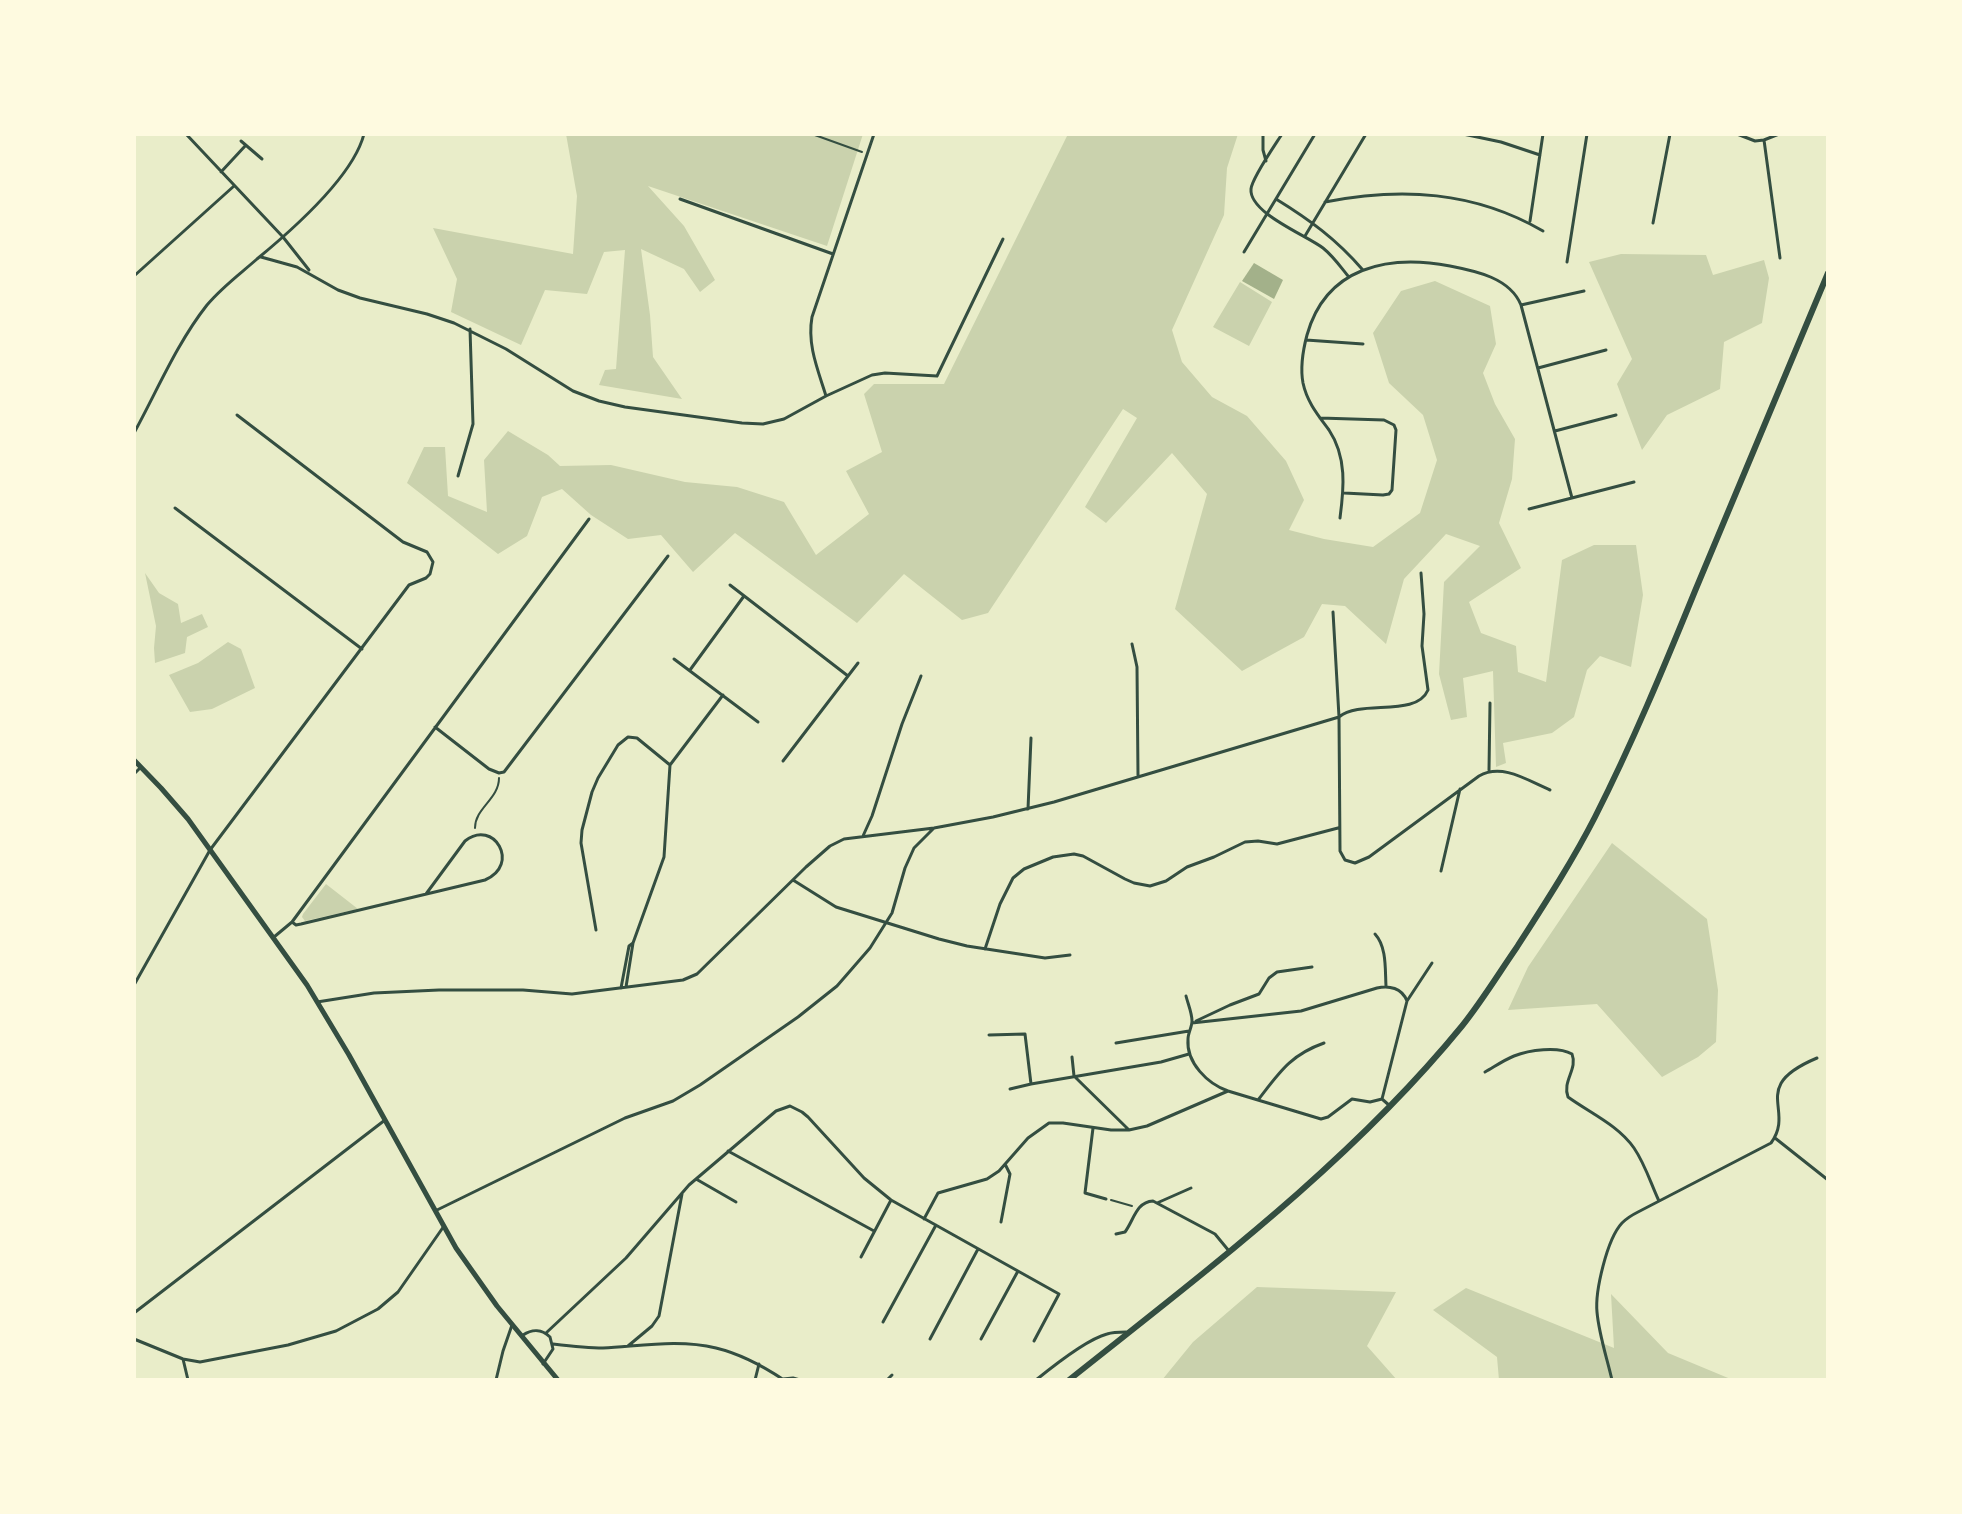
<!DOCTYPE html>
<style>
body{margin:0}
#map{position:relative;width:1962px;height:1514px;overflow:hidden;background:#e9edc9;font-family:Roboto,sans-serif}
canvas{display:block}
.frame{position:absolute;inset:0;border:136px solid #fefae0;pointer-events:none}
</style>
<div id="map">
<canvas width="1962" height="1514"></canvas>
<div class="frame"></div>
</div>
<script>
const context = document.querySelector('canvas').getContext('2d');
context.lineJoin = 'round';
function fill(path, color) { context.fillStyle = color; context.fill(path, 'evenodd'); }
function strokePath(path, color, width, dash) { context.strokeStyle = color; context.lineWidth = width; context.lineCap = dash ? 'butt' : 'round'; context.setLineDash(dash || []); context.stroke(path); }
const green = new Path2D(`
 M 566,134 L 863,134 L 827,246 L 648,186 L 684,226 L 715,280 L 700,292 L 684,269 L 641,249 L 650,315 L 653,357 L 682,399 L 599,385 L 605,370 L 616,369 L 625,250 L 604,252 L 587,294 L 545,290 L 521,345 L 451,312 L 457,279 L 433,228 L 573,254 L 577,196 Z
 M 1068,134 L 1238,134 L 1227,168 L 1224,215 L 1172,330 L 1182,362 L 1212,397 L 1247,416 L 1286,461 L 1304,500 L 1289,530 L 1324,539 L 1373,547 L 1420,513 L 1437,460 L 1423,415 L 1389,383 L 1373,333 L 1401,291 L 1435,281 L 1490,306 L 1496,344 L 1483,373 L 1495,404 L 1515,439 L 1512,479 L 1499,523 L 1521,568 L 1469,602 L 1481,633 L 1516,646 L 1518,672 L 1546,682 L 1562,560 L 1594,545 L 1636,545 L 1643,595 L 1631,667 L 1600,656 L 1587,670 L 1574,717 L 1552,733 L 1503,743 L 1506,763 L 1496,767 L 1493,671 L 1463,678 L 1467,717 L 1451,720 L 1439,674 L 1444,582 L 1480,546 L 1446,534 L 1404,579 L 1386,644 L 1345,606 L 1322,604 L 1304,637 L 1242,671 L 1175,609 L 1207,494 L 1172,453 L 1106,523 L 1085,507 L 1137,418 L 1123,409 L 988,613 L 962,620 L 904,574 L 857,623 L 735,533 L 693,572 L 661,535 L 628,539 L 591,515 L 562,489 L 542,497 L 527,536 L 498,554 L 407,483 L 424,447 L 445,447 L 448,496 L 487,512 L 484,460 L 508,431 L 548,455 L 560,466 L 611,465 L 685,482 L 737,487 L 784,502 L 816,555 L 869,514 L 846,471 L 882,452 L 864,394 L 874,384 L 944,384 Z
 M 1621,254 L 1706,255 L 1713,275 L 1764,260 L 1769,278 L 1762,323 L 1724,342 L 1720,389 L 1667,415 L 1642,450 L 1617,384 L 1632,359 L 1589,262 Z
 M 1240,282 L 1272,302 L 1249,346 L 1213,327 Z
 M 145,573 L 159,593 L 178,604 L 181,623 L 202,614 L 208,627 L 187,637 L 185,653 L 155,663 L 154,648 L 156,626 Z
 M 228,642 L 241,649 L 255,688 L 212,709 L 190,712 L 169,675 L 198,663 Z
 M 1612,843 L 1707,919 L 1718,990 L 1716,1042 L 1698,1057 L 1662,1077 L 1597,1004 L 1508,1010 L 1528,967 Z
 M 326,884 L 358,909 L 305,921 L 302,917 L 303,914 Z
 M 1257,1287 L 1396,1292 L 1367,1346 L 1397,1380 L 1162,1380 L 1193,1342 Z
 M 1466,1288 L 1614,1348 L 1611,1294 L 1668,1353 L 1733,1380 L 1499,1380 L 1497,1357 L 1433,1310 Z`);
const water = new Path2D(`
 M 1254,263 L 1283,280 L 1274,299 L 1242,281 Z`);
const path = new Path2D(`
 M 812,134 L 862,152
 M 475,828 C 475,808 499,799 499,778
 M 1111,1200 L 1132,1206`);
const minor = new Path2D(`
 M 186,134 L 283,237 L 309,270
 M 1263,134 L 1263,150 L 1266,161
 M 1282,134 C 1275,145 1252,178 1251,189 C 1249,213 1306,235 1323,248 C 1333,256 1340,266 1348,276
 M 1463,134 L 1501,142 L 1540,155
 M 1737,134 L 1755,141 L 1764,140 L 1780,258
 M 1764,140 L 1779,134
 M 241,141 L 262,159
 M 221,172 L 246,145
 M 680,199 L 833,254
 M 1276,199 C 1310,220 1336,239 1362,269
 M 1325,202 C 1401,187 1474,191 1543,231
 M 1530,221 L 1543,134
 M 1653,223 L 1670,134
 M 1305,236 L 1366,134
 M 1244,252 L 1315,134
 M 261,257 L 297,267 L 338,290 L 360,298 L 427,314 L 454,323 L 506,349 L 573,391 L 599,401 L 625,407 L 742,423 L 763,424 L 784,419 L 826,396 L 872,375 L 885,373 L 937,376 L 1003,239
 M 1567,262 L 1587,134
 M 134,276 L 234,186
 M 1521,305 L 1584,291
 M 1306,340 L 1363,344
 M 1538,368 L 1606,350
 M 826,396 C 818,370 807,345 812,317 L 874,134
 M 1320,418 L 1384,420 L 1394,425 L 1396,430 L 1392,490 L 1389,494 L 1383,495 L 1344,493
 M 1555,431 L 1616,415
 M 134,433 C 157,391 177,343 207,305 C 222,287 240,274 257,259 C 291,231 353,177 364,134
 M 458,476 L 473,424 L 470,329
 M 175,508 L 362,649
 M 1529,509 L 1634,482
 M 1340,518 C 1344,488 1347,457 1329,430 C 1318,415 1307,402 1303,383 C 1300,367 1303,350 1307,335 C 1326,267 1388,254 1450,266 C 1476,271 1510,278 1521,305 L 1572,498
 M 730,585 L 848,676
 M 1333,612 L 1339,717 L 1340,851 L 1345,860 L 1355,863 L 1369,857 L 1479,776 C 1502,763 1527,780 1550,790
 M 1132,644 L 1137,667 L 1138,775
 M 674,659 L 758,722
 M 690,670 L 744,596
 M 435,727 L 489,769 L 499,773 L 504,772 L 668,556
 M 783,761 L 858,663
 M 1489,770 L 1490,703
 M 134,774 L 141,767
 M 1028,809 L 1031,738
 M 863,836 L 872,816 L 902,724 L 921,676
 M 1441,871 L 1460,789
 M 793,880 L 836,907 L 939,939 L 967,946 L 1045,958 L 1070,955
 M 292,922 L 296,925 L 301,924 L 485,880 C 521,865 494,818 465,841 L 426,894
 M 596,930 L 581,843 L 582,830 L 592,792 L 598,778 L 618,745 L 628,737 L 637,738 L 670,765
 M 1375,934 C 1387,947 1385,970 1386,986
 M 274,937 L 292,922 L 589,519
 M 985,949 L 1000,904 L 1013,878 L 1024,869 L 1053,857 L 1074,854 L 1083,856 L 1125,879 L 1134,883 L 1150,886 L 1166,881 L 1187,867 L 1214,857 L 1245,842 L 1258,841 L 1277,844 L 1338,828
 M 134,985 L 210,850 L 409,585 L 426,578 L 430,574 L 433,562 L 427,552 L 403,542 L 237,415
 M 626,987 L 633,943
 M 621,988 L 629,946 L 633,943 L 664,857 L 670,765 L 723,695
 M 1186,996 C 1188,1004 1192,1013 1192,1021 C 1192,1027 1188,1033 1188,1039 C 1186,1063 1208,1084 1228,1091
 M 1407,1001 L 1432,963
 M 317,1002 L 374,993 L 439,990 L 523,990 L 572,994 L 683,980 L 697,974 L 806,867 L 830,846 L 844,839 L 934,828 L 993,817 L 1054,802 L 1339,717 C 1361,699 1416,718 1428,690 L 1422,646 L 1424,614 L 1421,573
 M 1196,1021 L 1230,1005 L 1259,994 L 1269,978 L 1277,972 L 1312,967
 M 1192,1023 L 1301,1011 L 1377,988 C 1389,985 1402,988 1407,1001 L 1382,1099
 M 989,1035 L 1025,1034 L 1031,1084
 M 1116,1043 L 1189,1031
 M 1072,1057 L 1074,1076 L 1129,1130
 M 1485,1072 C 1494,1067 1504,1060 1514,1056 C 1529,1050 1558,1046 1572,1054 C 1578,1069 1562,1081 1568,1097 C 1590,1113 1618,1125 1634,1148 C 1645,1164 1651,1184 1659,1201
 M 1010,1089 L 1031,1084 L 1161,1062 L 1189,1054
 M 1258,1100 C 1279,1073 1290,1055 1324,1043
 M 1093,1128 L 1085,1193 L 1106,1199
 M 1775,1138 L 1828,1180
 M 728,1151 L 874,1231
 M 696,1179 L 736,1202
 M 1157,1203 L 1191,1188
 M 435,1211 L 625,1118 L 673,1101 L 700,1085 L 798,1017 L 837,986 L 870,948 L 892,913 L 905,868 L 914,848 L 934,828
 M 924,1219 L 938,1193 L 987,1179 L 999,1171 L 1028,1138 L 1049,1123 L 1063,1123 L 1111,1130 L 1129,1130 L 1147,1126 L 1228,1091 L 1321,1119 L 1328,1117 L 1352,1099 L 1370,1102 L 1382,1099 L 1390,1106
 M 1001,1222 L 1010,1174 L 1005,1164
 M 1116,1234 L 1125,1232 C 1134,1220 1136,1202 1153,1201 L 1215,1234 L 1229,1251
 M 861,1257 L 891,1200
 M 134,1313 L 385,1120
 M 883,1322 L 936,1225
 M 546,1333 L 626,1258 L 689,1185 L 776,1111 L 790,1106 L 802,1112 L 808,1117 L 864,1178 L 891,1200 L 1059,1294 L 1034,1341
 M 523,1335 C 532,1329 542,1329 550,1337 L 553,1349 L 543,1364
 M 134,1339 L 183,1359 L 200,1362 L 288,1345 L 336,1331 L 378,1309 L 398,1292 L 444,1226
 M 930,1339 L 978,1249
 M 981,1339 L 1018,1271
 M 553,1344 C 570,1346 587,1348 603,1348 C 641,1346 679,1339 716,1348 C 741,1354 763,1366 784,1380
 M 628,1346 L 652,1326 L 659,1316 L 682,1194
 M 183,1359 L 188,1380
 M 783,1379 L 793,1378 L 800,1380
 M 496,1380 L 503,1351 L 512,1325
 M 755,1380 L 759,1364
 M 887,1380 L 892,1375
 M 1036,1380 C 1052,1367 1088,1339 1107,1334 C 1113,1332 1120,1332 1126,1332
 M 1612,1380 C 1607,1358 1599,1335 1597,1312 C 1595,1291 1607,1239 1622,1223 C 1626,1219 1632,1215 1638,1212 L 1771,1143 C 1796,1109 1748,1087 1817,1058`);
const primary = new Path2D(`
 M 134,760 L 161,788 L 188,819 L 307,985 L 349,1055 L 456,1248 L 497,1306 L 558,1380`);
const trunk = new Path2D(`
 M 1069,1380 C 1207,1270 1350,1163 1462,1026 C 1482,1001 1499,973 1517,947 C 1544,905 1572,862 1595,817 C 1632,744 1664,667 1695,591 C 1740,485 1784,379 1828,273`);
fill(green, '#cad2ad');
fill(water, '#a3b18a');
strokePath(path, '#344e41', 2);
strokePath(minor, '#344e41', 3);
strokePath(primary, '#344e41', 5);
strokePath(trunk, '#344e41', 6);
</script>
